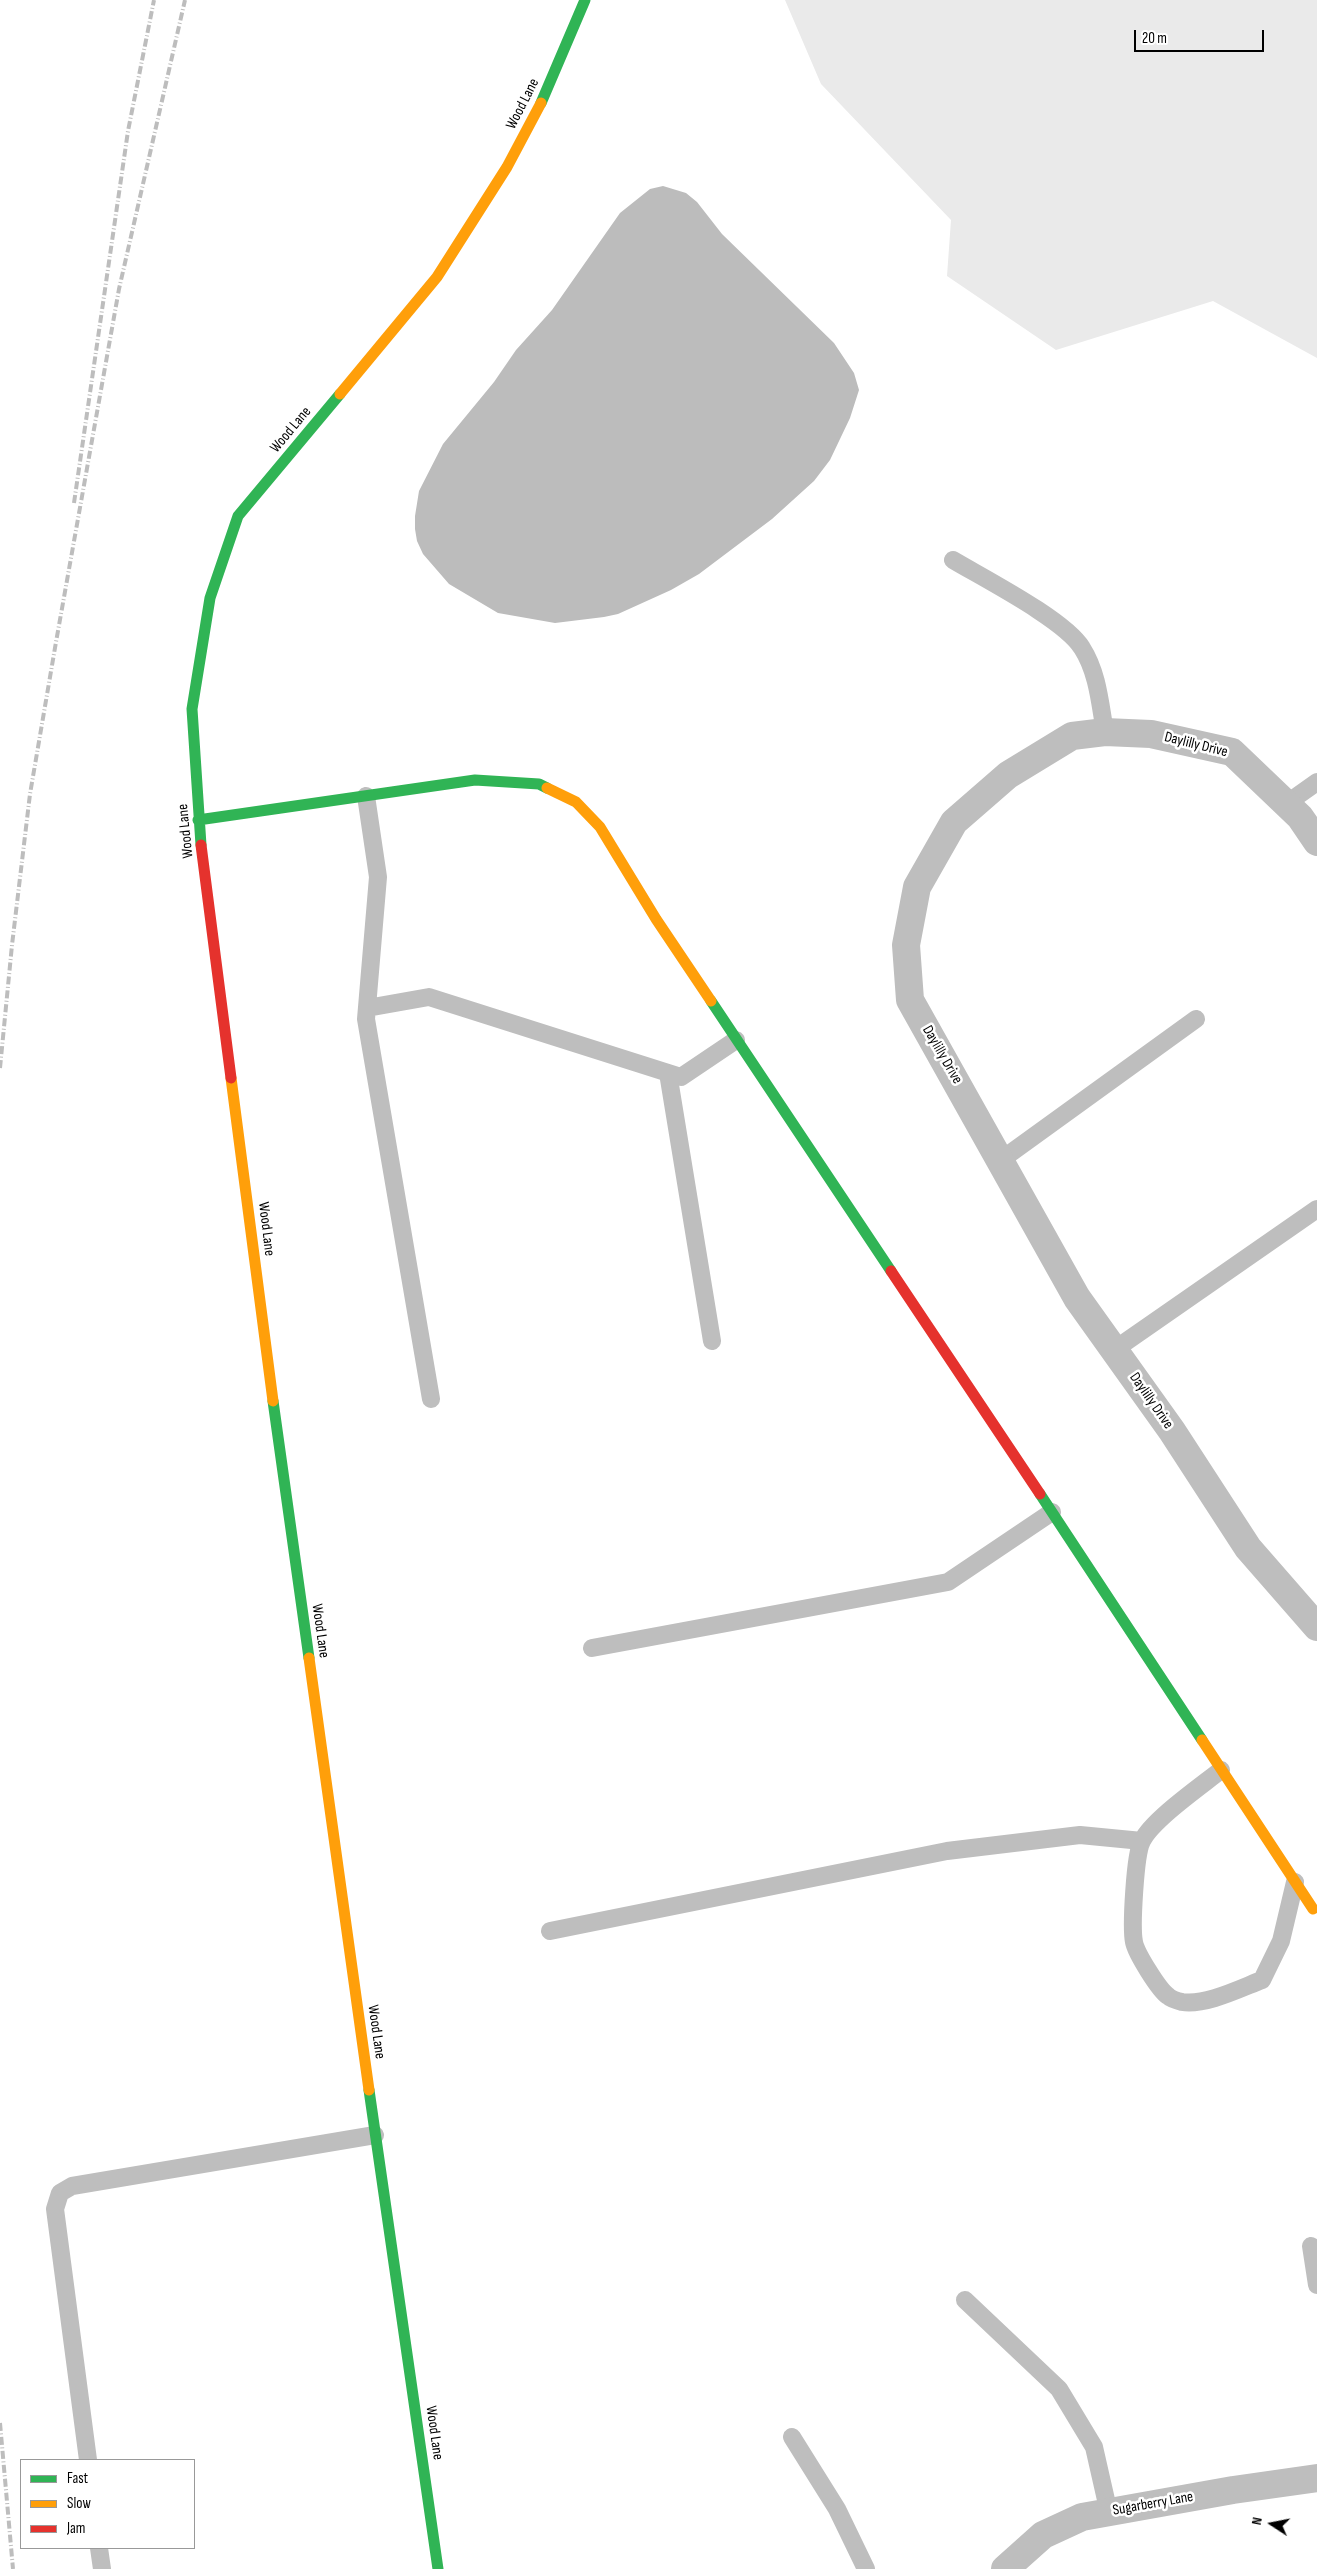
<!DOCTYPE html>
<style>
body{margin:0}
#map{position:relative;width:1317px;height:2569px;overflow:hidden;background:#fff;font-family:"Sofia Sans Condensed",sans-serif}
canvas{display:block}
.legend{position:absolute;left:20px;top:2459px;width:175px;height:90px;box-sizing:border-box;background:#fff;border:1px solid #999;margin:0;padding:6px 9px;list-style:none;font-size:15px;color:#000}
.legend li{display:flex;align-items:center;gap:10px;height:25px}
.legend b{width:25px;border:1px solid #999}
.north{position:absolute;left:1247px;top:2499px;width:50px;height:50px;-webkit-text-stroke:4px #fff;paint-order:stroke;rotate:281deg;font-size:14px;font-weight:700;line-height:20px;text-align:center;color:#000}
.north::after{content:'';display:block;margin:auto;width:18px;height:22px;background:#000;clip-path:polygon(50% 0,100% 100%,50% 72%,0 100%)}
.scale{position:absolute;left:1134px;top:30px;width:130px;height:22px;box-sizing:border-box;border:2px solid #000;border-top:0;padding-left:6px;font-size:15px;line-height:18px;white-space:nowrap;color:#000;-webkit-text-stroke:4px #fff;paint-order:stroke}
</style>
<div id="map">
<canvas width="1317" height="2569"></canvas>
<ul class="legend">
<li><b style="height:6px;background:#30b455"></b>Fast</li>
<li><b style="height:6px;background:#ff9f0a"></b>Slow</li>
<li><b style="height:6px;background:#e5322d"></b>Jam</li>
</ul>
<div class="north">N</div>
<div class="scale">20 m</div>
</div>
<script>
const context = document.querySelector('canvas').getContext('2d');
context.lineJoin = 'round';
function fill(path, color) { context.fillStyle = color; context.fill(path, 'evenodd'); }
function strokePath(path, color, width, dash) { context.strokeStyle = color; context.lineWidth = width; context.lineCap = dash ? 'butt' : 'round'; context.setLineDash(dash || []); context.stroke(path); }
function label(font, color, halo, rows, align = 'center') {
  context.font = font + ' "Sofia Sans Condensed",sans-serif'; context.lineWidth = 5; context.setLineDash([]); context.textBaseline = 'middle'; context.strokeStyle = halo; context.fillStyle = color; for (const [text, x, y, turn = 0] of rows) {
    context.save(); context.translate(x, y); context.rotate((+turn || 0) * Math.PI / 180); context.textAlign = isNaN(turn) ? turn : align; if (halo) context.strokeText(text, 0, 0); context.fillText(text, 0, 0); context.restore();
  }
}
const green = new Path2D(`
 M 785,0 L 1317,0 L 1317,358 L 1213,301 L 1056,350 L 947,276 L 951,220 L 821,84 Z`);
const water = new Path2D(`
 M 663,186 L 686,193 L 697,202 L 722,234 L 834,343 L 854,373 L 859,390 L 850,418 L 830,460 L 814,481 L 772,519 L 699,574 L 671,590 L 618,614 L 604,617 L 555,623 L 498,613 L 449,584 L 423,554 L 417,541 L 415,529 L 415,516 L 419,491 L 443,444 L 494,382 L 516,350 L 552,310 L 620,213 L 650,189 Z`);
const lane = new Path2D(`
 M 953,560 C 985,579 1065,620 1082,648 C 1098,673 1100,704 1105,732
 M 366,796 L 378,877 L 366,1019 L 431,1399
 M 1286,804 L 1317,782
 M 367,1008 L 429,997 L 681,1077 L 736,1040
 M 668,1073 L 712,1341
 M 1001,1160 L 1196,1019
 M 1114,1350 L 1317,1209
 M 592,1648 L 948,1582 L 1052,1512
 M 1221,1770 C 1201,1786 1152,1820 1142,1841 C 1135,1854 1131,1927 1134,1942 C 1136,1953 1159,1990 1168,1996 C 1171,1999 1178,2001 1182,2002 C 1205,2006 1241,1988 1262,1980 L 1281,1941 L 1295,1882
 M 550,1931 L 947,1851 L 1080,1835 L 1142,1841
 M 1311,2246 L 1317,2285
 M 965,2300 L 1059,2389 L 1094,2447 L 1109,2513
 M 792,2437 L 837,2509 L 866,2569
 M 88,2460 L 55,2209 L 60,2193 L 72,2186 L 375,2135
 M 99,2548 L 102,2569`);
const street = new Path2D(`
 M 1317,842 L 1300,817 L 1232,752 L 1151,734 L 1105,732 L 1072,736 L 1008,775 L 954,822 L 917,887 L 906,945 L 910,1000 L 1077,1298 L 1172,1431 L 1248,1548 L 1317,1627
 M 1005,2569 L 1043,2535 L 1082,2517 L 1233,2490 L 1317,2478`);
const fast = new Path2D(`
 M 541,103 L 585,0
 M 198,820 L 475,780 L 539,784 L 547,788
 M 201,845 L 192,709 L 210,598 L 238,516 L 340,394
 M 711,1001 L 891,1271
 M 273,1401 L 309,1658
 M 1040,1494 L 1202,1740
 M 369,2090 L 438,2569`);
const slow = new Path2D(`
 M 340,394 L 437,277 L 507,167 L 541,103
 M 547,788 L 576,802 L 600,827 L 656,919 L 711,1001
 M 231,1078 L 273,1401
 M 309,1658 L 369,2090
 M 1202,1740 L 1313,1909`);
const jam = new Path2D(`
 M 201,845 L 231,1078
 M 891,1271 L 1040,1494`);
const rail = new Path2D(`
 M 74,503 L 128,131 L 154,0
 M 0,1068 L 12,945 L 30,794 L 56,642 L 119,289 L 185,0
 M 0,2423 L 13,2569`);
const streetNames = [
 ["Wood Lane",523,104,-63],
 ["Wood Lane",291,430,-50],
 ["Daylilly Drive",1196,745,14],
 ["Wood Lane",186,831,-96],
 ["Daylilly Drive",942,1055,60],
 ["Wood Lane",266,1229,83],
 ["Daylilly Drive",1151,1401,55],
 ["Wood Lane",320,1631,82],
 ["Wood Lane",376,2032,82],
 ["Wood Lane",434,2433,82],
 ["Sugarberry Lane",1153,2504,-10]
];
fill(green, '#eaeaea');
fill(water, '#bcbcbc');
strokePath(lane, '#bebebe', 18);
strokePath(street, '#bebebe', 28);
strokePath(fast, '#30b455', 11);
strokePath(slow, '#ff9f0a', 11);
strokePath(jam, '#e5322d', 11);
strokePath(rail, '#bdbdbd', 4, [8, 2.5, 1, 2.5]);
label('15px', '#000', '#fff', streetNames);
</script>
